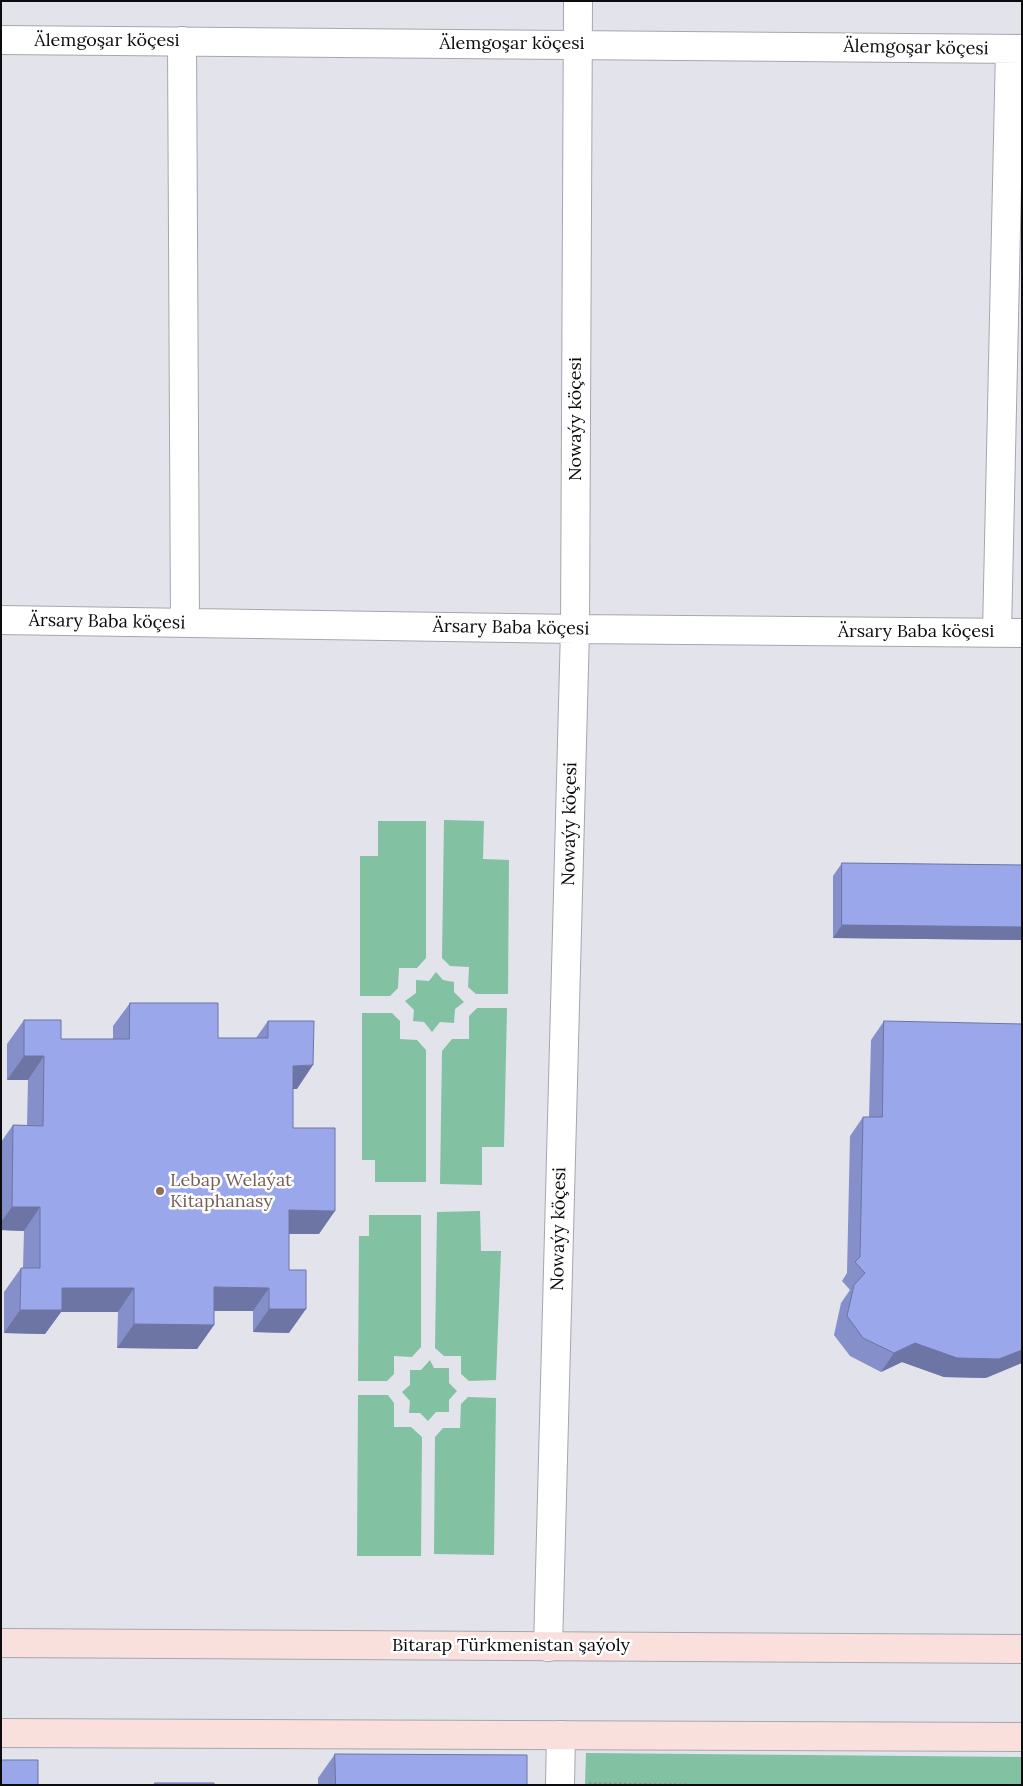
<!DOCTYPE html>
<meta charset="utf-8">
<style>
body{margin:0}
#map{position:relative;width:1023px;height:1786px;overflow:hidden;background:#e2e3eb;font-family:Lora,serif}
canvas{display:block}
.frame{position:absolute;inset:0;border:2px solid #0c0c0e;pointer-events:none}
</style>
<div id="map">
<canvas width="1023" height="1786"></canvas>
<div class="frame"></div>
</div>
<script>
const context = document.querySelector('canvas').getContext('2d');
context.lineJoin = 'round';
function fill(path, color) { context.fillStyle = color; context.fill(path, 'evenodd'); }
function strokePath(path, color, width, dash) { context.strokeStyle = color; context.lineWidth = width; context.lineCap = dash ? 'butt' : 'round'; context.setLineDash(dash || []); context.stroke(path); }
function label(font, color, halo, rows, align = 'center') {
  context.font = font + ' Lora,serif'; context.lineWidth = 5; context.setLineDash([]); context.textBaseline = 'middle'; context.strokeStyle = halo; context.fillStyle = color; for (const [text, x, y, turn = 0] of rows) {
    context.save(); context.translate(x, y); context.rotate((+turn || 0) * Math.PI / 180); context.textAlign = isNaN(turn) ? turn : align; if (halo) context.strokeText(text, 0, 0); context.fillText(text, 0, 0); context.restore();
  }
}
const green = new Path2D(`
 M 444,820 L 484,821 L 483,859 L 509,860 L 508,994 L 476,994 L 468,987 L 469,967 L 450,966 L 442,958 Z
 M 378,821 L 426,821 L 426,958 L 417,968 L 399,968 L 398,988 L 390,996 L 360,996 L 360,856 L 378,856 Z
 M 436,972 L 443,980 L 454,982 L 454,992 L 464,1002 L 455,1009 L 454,1023 L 440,1022 L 432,1032 L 424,1022 L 413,1021 L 414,1010 L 405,1001 L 416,993 L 416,980 L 429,981 Z
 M 477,1008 L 507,1008 L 504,1147 L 482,1147 L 482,1185 L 440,1184 L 442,1051 L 452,1039 L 469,1039 L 469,1016 Z
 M 362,1013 L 392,1013 L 400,1021 L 400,1039 L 417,1040 L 426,1050 L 426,1182 L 375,1182 L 375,1160 L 362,1160 Z
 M 480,1211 L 481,1251 L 501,1251 L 496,1380 L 469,1381 L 461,1374 L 461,1356 L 444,1356 L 435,1348 L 437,1212 Z
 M 369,1215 L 421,1215 L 421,1347 L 412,1357 L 394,1356 L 394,1374 L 387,1381 L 358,1381 L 359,1236 L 369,1236 Z
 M 430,1360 L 434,1368 L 449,1368 L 449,1383 L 457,1391 L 449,1400 L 449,1412 L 436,1412 L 428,1421 L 420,1413 L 409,1413 L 410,1401 L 402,1392 L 410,1385 L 410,1370 L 421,1370 Z
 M 358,1395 L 388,1395 L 394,1403 L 394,1427 L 411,1427 L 422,1437 L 421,1556 L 357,1556 Z
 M 468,1397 L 496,1398 L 494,1555 L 434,1554 L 435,1437 L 443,1428 L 460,1428 L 461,1404 Z
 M 586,1753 L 1022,1757 L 1022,1785 L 585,1785 Z`);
const path = new Path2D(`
 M 589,1784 L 689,1785`);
const street = new Path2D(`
 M 1,40 L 1022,49
 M 182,41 L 185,623
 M 1,620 L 575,629 L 1022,633
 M 997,632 L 1010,49
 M 548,1647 L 575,629 L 578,1
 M 560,1785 L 561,1735`);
const secondary = new Path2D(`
 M 1,1643 L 1022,1649
 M 1,1733 L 1022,1737`);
const wall = new Path2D(`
 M 842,863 L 1022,865 L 1022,940 L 833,938 L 833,876 Z
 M 130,1003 L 218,1038 L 256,1038 L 268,1021 L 297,1089 L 293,1089 L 293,1128 L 319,1234 L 289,1234 L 289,1333 L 253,1332 L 253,1311 L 214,1311 L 214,1325 L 197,1349 L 117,1348 L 118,1312 L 61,1312 L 45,1334 L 4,1333 L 4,1292 L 21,1268 L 23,1268 L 24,1231 L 1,1230 L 1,1142 L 13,1125 L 27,1126 L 28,1080 L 7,1080 L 7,1044 L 24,1020 L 61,1039 L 113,1039 L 113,1026 Z
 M 884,1021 L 986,1378 L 944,1377 L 902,1362 L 881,1372 L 850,1356 L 834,1335 L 841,1303 L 850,1290 L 842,1281 L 847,1273 L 850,1136 L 863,1117 L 869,1117 L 871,1040 Z
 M 335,1754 L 527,1785 L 318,1785 L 318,1778 Z`);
const shadedWall = new Path2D(`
 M 842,925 L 1022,927 L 1022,940 L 833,938 Z
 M 24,1056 L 44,1056 L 28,1080 L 7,1080 Z
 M 313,1065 L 297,1089 L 277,1089 L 293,1066 Z
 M 12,1207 L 40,1207 L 24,1231 L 1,1230 L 1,1222 Z
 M 289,1210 L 335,1211 L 319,1234 L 273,1234 Z
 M 214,1287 L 269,1288 L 253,1311 L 198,1311 Z
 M 62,1288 L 134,1288 L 118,1312 L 61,1312 L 45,1334 L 4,1333 L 20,1310 Z
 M 269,1309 L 306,1309 L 289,1333 L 253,1332 Z
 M 134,1324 L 214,1325 L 197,1349 L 117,1348 Z
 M 915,1343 L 1022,1350 L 1022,1363 L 986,1378 L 944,1377 L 902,1362 L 881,1372 L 894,1353 Z`);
const building = new Path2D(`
 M 842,863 L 1022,865 L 1022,927 L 842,925 Z
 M 130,1003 L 218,1003 L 218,1038 L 268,1038 L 268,1021 L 314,1021 L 313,1065 L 293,1066 L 293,1128 L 335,1128 L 335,1211 L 289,1210 L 289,1270 L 306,1270 L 306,1309 L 269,1309 L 269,1288 L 214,1287 L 214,1325 L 134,1324 L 134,1288 L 62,1288 L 62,1310 L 20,1310 L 21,1268 L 40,1268 L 40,1207 L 12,1207 L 13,1125 L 43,1126 L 44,1056 L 24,1056 L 24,1020 L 61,1020 L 61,1039 L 129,1039 Z
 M 884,1021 L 1022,1024 L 1022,1350 L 999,1359 L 957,1358 L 915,1343 L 894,1353 L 863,1338 L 847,1316 L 854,1285 L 865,1273 L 855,1262 L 860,1257 L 863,1117 L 882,1117 Z
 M 335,1754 L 527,1755 L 527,1785 L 336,1785 Z
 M 1,1760 L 38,1760 L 38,1785 L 1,1785 Z
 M 155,1783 L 214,1783 L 214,1785 L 155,1785 Z`);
const markers = [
 [160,1191,5,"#8d6e63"]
];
const streetNames = [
 ["Älemgoşar köçesi",107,41],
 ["Älemgoşar köçesi",512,44],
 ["Älemgoşar köçesi",916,48,1],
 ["Nowaýy köçesi",576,419,-90],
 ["Ärsary Baba köçesi",107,622,1],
 ["Ärsary Baba köçesi",511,628,1],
 ["Ärsary Baba köçesi",916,632],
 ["Nowaýy köçesi",570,824,-89],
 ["Nowaýy köçesi",559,1229,-89],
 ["Bitarap Türkmenistan şaýoly",511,1646]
];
const educationNames = [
 ["Lebap Welaýat",170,1181],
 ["Kitaphanasy",170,1202]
];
fill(green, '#82c2a2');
strokePath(street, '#a6a7ae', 30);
strokePath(secondary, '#a6a7ae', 30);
strokePath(path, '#8e8f95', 3, [2.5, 2.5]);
strokePath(street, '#fff', 28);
strokePath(secondary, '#fae0dd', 28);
fill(wall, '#8590ca');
fill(shadedWall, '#6c75a4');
fill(building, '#9ba7eb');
strokePath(building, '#6c75a4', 1);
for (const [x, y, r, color] of markers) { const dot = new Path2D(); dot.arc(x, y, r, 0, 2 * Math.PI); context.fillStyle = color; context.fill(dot); strokePath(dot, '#fff', 2); }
label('18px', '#0c0c0e', '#fff', streetNames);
label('18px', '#785e54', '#fff', educationNames, 'left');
</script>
